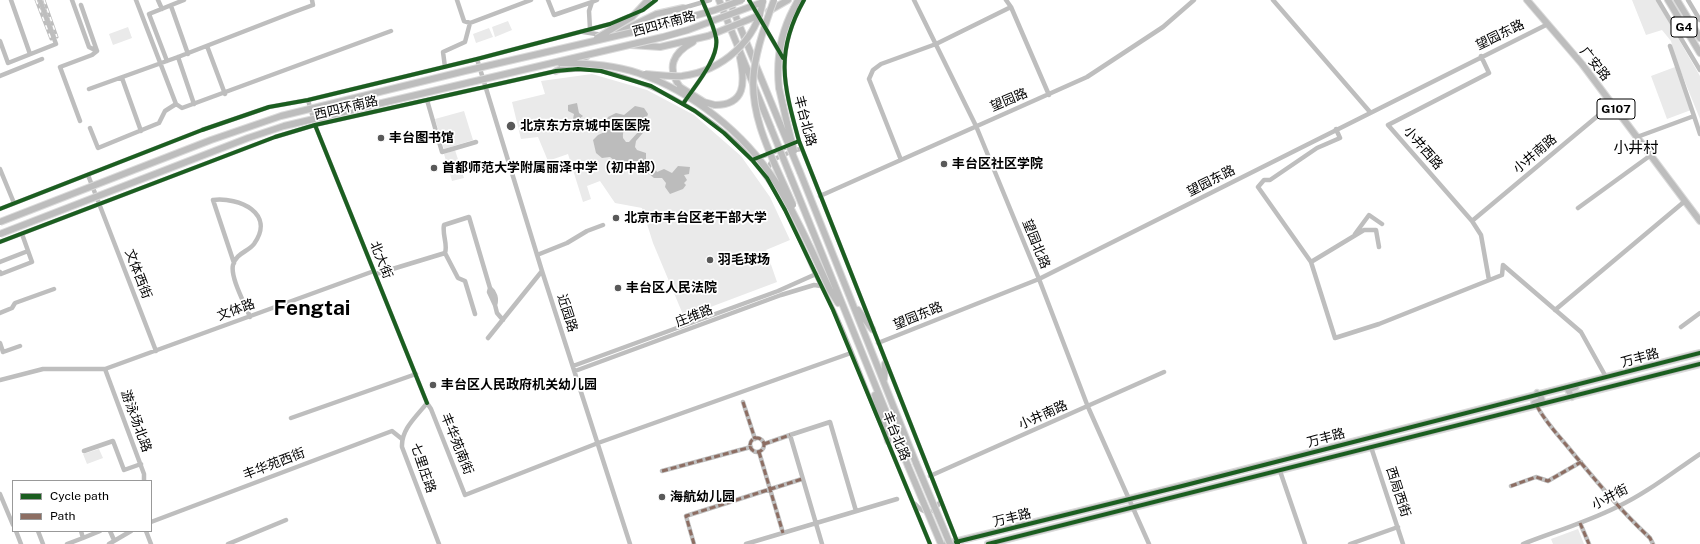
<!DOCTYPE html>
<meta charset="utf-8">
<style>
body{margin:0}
#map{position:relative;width:1700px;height:544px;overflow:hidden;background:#fff;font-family:"Public Sans",sans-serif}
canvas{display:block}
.legend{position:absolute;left:12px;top:480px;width:140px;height:52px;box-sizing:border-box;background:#fff;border:1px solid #999;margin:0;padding:5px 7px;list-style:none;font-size:12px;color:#000}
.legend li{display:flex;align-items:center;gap:8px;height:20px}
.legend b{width:20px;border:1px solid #999}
</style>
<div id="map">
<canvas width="1700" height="544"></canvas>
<ul class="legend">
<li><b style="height:5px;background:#1b5e20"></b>Cycle path</li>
<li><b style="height:5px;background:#8d6e63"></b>Path</li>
</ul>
</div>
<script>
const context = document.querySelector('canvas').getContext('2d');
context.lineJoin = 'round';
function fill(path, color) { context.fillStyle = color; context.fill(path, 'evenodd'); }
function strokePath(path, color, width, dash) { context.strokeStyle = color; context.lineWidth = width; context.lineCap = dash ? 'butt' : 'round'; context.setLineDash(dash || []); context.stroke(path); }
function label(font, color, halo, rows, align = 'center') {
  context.font = font + ' "Public Sans","Noto Sans SC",sans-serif'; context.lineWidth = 3.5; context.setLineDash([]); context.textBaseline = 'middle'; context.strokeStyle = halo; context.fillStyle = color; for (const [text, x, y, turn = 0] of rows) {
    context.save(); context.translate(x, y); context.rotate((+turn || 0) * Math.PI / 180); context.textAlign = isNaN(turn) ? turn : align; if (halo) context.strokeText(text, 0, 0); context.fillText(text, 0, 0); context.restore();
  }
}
const green = new Path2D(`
 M 1632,0 L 1656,0 L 1700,76 L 1700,119 L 1681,72 L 1679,72 L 1671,41 L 1662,30 L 1646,35 Z
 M 508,21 L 512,30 L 495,37 L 492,27 Z
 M 128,27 L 132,38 L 113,45 L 109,34 Z
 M 489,28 L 493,37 L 476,43 L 473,34 Z
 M 1675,67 L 1691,110 L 1667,119 L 1651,76 Z
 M 592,74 L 647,90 L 694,115 L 741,156 L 770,197 L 790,240 L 766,250 L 777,282 L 684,317 L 653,243 L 642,208 L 615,203 L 600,181 L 587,186 L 591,199 L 583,202 L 568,154 L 548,161 L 538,137 L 521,139 L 512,102 L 545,94 L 541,81 Z
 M 464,111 L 473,140 L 444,149 L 435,119 Z
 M 455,150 L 464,178 L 452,181 L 444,154 Z
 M 99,449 L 103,458 L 87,464 L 83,454 Z
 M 1578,529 L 1584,544 L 1553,544 L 1551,539 Z`);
const water = new Path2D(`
 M 577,103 L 579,113 L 583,116 L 575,122 L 573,119 L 574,114 L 568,111 L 568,105 Z
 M 635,106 L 644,108 L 648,114 L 645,122 L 648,127 L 636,141 L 635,147 L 637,150 L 646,153 L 646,163 L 653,166 L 657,172 L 664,169 L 672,173 L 678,166 L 690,167 L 689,174 L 684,175 L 687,180 L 684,183 L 686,185 L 683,189 L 670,194 L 665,187 L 666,183 L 662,178 L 654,178 L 648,173 L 636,170 L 630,172 L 628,170 L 629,165 L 626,163 L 623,169 L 620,168 L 620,165 L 610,157 L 602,158 L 596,153 L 593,140 L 598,135 L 607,131 L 605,123 L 608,117 L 616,113 L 624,115 ZM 634,123 L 638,125 L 639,131 L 629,142 L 626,142 L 623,138 C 622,130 627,125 634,123 Z`);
const minor = new Path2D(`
 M 11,0 L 30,54
 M 72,0 L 89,47 L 97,51 L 92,55 L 60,67 L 80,121
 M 136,0 L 176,104 L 182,108 L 391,31
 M 158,0 L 162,9
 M 457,0 L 464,21 L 470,23
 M 548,0 L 554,15 L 592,2
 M 749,0 L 780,53
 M 804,0 C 774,53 784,86 799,141 L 958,544
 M 914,0 L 976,126 L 1039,279 L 1088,407 L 1149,544
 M 1006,0 L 1011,7 L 1049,95
 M 1273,0 L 1370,112
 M 1658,0 L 1700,70
 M 1688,0 L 1700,20
 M 81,5 L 97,51
 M 171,6 L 188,54
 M 636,13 L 643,10 L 656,0
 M 590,29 L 589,11 L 592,2 L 597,0
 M 583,32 L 603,35
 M 0,41 L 8,63 L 56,44 L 40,0
 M 207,46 L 225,94
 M 1481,56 L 1489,73 L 1388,125 L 1472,221 L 1481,235 L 1489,280
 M 178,57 L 194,104
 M 477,59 L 542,271 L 630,544
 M 167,61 L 149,14 L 184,0
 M 445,67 L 443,52 L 465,42 L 470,23 L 531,0
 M 0,76 L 42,59
 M 122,78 L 141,131
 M 89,89 L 178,57 L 294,12 L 313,5 L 312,0
 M 308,100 L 315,125 L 427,403 L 431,409 L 465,495 L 598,443 L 851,353
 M 427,100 L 442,152 L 476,142
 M 683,104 C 693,88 720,58 716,38 C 714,26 707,12 702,0
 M 1694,116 L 1700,134
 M 90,128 L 98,148 L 159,123 L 165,111 L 176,104
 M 1336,129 L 1340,138 L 1317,148 L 1270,180 L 1264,180 L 1258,187 L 1311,262 L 1335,338 L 1379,324 L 1502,275 L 1503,265 L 1581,332 L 1606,377
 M 1637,137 L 1694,116 L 1670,46
 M 756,159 L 792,145
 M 901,160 L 869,79 L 873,70 L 881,64 L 936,44 L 1011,7
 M 0,169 L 14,203
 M 767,171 L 772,160 L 795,150 L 801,149
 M 88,175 L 156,351
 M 820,196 L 1087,77 L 1163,27 L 1194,0
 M 1578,208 L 1651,155
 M 0,209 L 202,130 L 269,107 L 308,100 L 477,59 L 610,24 L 629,16
 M 1472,221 L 1612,104
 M 1355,234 L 1369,215 L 1382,224
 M 0,242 L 275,137 L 315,125 L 556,71 C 571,70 586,68 601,71 C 662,84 731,126 767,179 C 786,206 799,238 812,267 C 819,282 827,296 834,311 C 851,348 865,387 881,425
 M 445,253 L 458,278 L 465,281 L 475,314
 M 537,255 L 567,243 L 587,231 L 603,225
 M 0,262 L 28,251
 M 1311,262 L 1364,230 L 1376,230 L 1379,247
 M 234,263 L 213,200 C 239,197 276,213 254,244 C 248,252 236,253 233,265 C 230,277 245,304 250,317
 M 0,272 L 1,274 L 32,262 L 22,234
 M 376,274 L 445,253 C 448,244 442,235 444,225 L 469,217 L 490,288 C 495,292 497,299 495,305 L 489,292 L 490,288
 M 495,305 L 497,313 L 503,320
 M 1555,310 L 1685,201
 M 0,313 L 12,308 L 15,303 L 54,289
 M 1681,327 L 1700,313
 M 488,338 L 542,271
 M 0,343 L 3,352 L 20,346
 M 878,343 L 1039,279 L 1548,24
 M 573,366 L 778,291 L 816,274
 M 105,369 L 144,474 L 144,481
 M 575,371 L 781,295 L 814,285 L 821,286
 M 0,380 L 43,369 L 105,369 L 374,271
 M 743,402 L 755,439
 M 427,403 C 417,416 401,429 402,447 L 439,544
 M 1537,406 C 1546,423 1560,437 1572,452 C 1597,482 1622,512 1650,538 L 1653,544
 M 291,418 L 416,374
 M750 445a7 7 0 1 1 14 0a7 7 0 1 1-14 0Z
 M 887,440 L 930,544
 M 764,444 L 790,435
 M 1371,447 L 1403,544
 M 84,451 L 113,441 L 124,470 L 141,464
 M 759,452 L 783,533
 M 662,471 L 751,447
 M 1280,471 L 1305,544
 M 930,476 L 1164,372
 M 1511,486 L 1536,477 L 1548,481 L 1581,462
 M 0,494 L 13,525
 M 915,504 C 925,515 933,515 940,502
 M 151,522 L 392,431 L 402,439
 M 1580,523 L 1589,544
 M 16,531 L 21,544
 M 38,531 L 43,544
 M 110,531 L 114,540
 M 146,531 L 151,544
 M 83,538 L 100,531
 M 67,544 L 83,538 L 81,531
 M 109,544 L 131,531
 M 228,544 L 286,520
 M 694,544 L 686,516 L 802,479
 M 746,544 L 897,499
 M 822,544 L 790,435 L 830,422 L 856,511
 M 1350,544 L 1398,527
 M 1523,544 C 1554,532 1587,522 1617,507 C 1647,493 1673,472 1700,454`);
const major = new Path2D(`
 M 613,35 L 656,14 L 683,8
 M 556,71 L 586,57
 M 1572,397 L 1568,390 L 1576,387
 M 1534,403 L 1542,400 L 1541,397 L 1537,393
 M 946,544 L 1129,499 L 1700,353
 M 988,544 L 1700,364`);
const highway = new Path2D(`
 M 719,0 L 771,128
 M 729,0 L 780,124
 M 1527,0 L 1582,64 L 1700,221
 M 1668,0 L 1700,53
 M 1677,0 L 1700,38
 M 794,8 L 798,0
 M 769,11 L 788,0
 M 631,45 L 660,47 L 708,36
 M 680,87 C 666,67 673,53 693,42
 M 779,88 L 787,123
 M 715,105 C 746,105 745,82 740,58
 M 800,172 L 916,463
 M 790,175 L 908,466
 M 811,249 L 830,290 L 838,303
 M 858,310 L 872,329
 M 884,379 L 885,364
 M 875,395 L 888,441`);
const rail = new Path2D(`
 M 36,0 L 51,39
 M 44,0 L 57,37`);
const minorBridge = new Path2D(`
 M 683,8 L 710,0`);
const highwayBridge = new Path2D(`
 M 774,0 C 766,22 757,47 754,71 C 748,117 775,163 793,205
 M 708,36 L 760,15
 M 597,38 L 632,17 L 648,0
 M 560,63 C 586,63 614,65 638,73 C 693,92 744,133 775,181 C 789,203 800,226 811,249
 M 645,74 C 657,75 670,77 682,76 C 722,71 757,41 763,0
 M 680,87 L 704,102 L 715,105
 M 779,88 C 776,60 780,34 794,8
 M 787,123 L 794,151
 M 780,124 L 800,172
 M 771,128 L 790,175
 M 0,222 L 211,140 L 281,116 L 465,71 L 659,26 L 715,10 L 742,0
 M 0,234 L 248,138 L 284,126 L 663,37 L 688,30 L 763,2
 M 916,463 L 950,544
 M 908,466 L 941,544`);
const quiet = new Path2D(`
 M 743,402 L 755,439
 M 1537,406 C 1546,423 1560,437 1572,452 C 1597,482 1622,512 1650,538 L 1653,544
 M750 445a7 7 0 1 1 14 0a7 7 0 1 1-14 0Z
 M 764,444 L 790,435
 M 759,452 L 783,533
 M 662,471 L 751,447
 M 1511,486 L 1536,477 L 1548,481 L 1581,462
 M 1580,523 L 1589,544
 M 694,544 L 686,516 L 802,479`);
const cycleway = new Path2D(`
 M 749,0 L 783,58
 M 804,0 C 774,53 784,86 799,141 L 958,544
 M 683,104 C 693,88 720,58 716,38 C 714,26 707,12 702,0
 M 315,125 L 427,403
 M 752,160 L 799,141
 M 0,209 L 202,130 L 269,107 L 308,100 L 477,59 L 610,24 L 643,10 L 656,0
 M 0,242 L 275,137 L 315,125 L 556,71 L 578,69 L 601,71 L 651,86 L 695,111 L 724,133 L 752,160 L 767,178 L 785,210 L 833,310 L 930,544
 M 956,542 L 1182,486 L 1700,353
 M 988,544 L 1700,364`);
const markers = [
 [511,126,5,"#595959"],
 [381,138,4,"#595959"],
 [944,164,4,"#595959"],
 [434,168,4,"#595959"],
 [616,218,4,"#595959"],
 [710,260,4,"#595959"],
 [618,288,4,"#595959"],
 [433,385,4,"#595959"],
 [662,497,4,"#595959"]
];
const shields = [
 [1684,27,26],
 [1616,109,38]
];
const shieldNames = [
 ["G4",1684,27],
 ["G107",1616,109]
];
const streetNames = [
 ["西四环南路",664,24,-15],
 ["望园东路",1500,35,-26],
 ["广安路",1595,64,51],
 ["望园路",1009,100,-23],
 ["西四环南路",346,108,-13],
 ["丰台北路",805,121,75],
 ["小井西路",1423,148,49],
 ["小井南路",1535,154,-40],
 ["望园东路",1211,181,-27],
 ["望园北路",1036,244,68],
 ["北大街",381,260,68],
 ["文体西街",138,274,69],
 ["文体路",236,310,-20],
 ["近园路",567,313,72],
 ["庄维路",694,316,-21],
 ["望园东路",918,316,-22],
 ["万丰路",1640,358,-15],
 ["小井南路",1043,415,-24],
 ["游泳场北路",136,421,70],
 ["丰台北路",896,436,68],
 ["万丰路",1326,438,-15],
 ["丰华苑南街",457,444,68],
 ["丰华苑西街",274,464,-21],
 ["七里庄路",423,468,71],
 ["西局西街",1398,492,72],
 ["小井街",1610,497,-27],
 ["万丰路",1012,518,-14]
];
const poiNames = [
 ["北京东方京城中医医院",520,126],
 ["丰台图书馆",389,138],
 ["丰台区社区学院",952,164],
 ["首都师范大学附属丽泽中学（初中部）",442,168],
 ["北京市丰台区老干部大学",624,218],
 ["羽毛球场",718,260],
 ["丰台区人民法院",626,288],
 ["丰台区人民政府机关幼儿园",441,385],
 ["海航幼儿园",670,497]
];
const quarterNames = [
 ["小井村",1636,148]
];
const townNames = [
 ["Fengtai",312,309]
];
fill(green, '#eaeaea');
fill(water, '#bcbcbc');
strokePath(major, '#dbdbdb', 8);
strokePath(highway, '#dbdbdb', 8);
strokePath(minor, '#bebebe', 4.5);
strokePath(major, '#bdbdbd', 5.5);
strokePath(highway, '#bdbdbd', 6);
strokePath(rail, '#bdbdbd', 3);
strokePath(rail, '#fff', 1.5, [4.5]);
strokePath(highwayBridge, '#dbdbdb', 8, []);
strokePath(minorBridge, '#bebebe', 4.5);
strokePath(highwayBridge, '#bdbdbd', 6);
strokePath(quiet, '#8d6e63', 3, [6, 3]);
strokePath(cycleway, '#1b5e20', 4);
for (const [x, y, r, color] of markers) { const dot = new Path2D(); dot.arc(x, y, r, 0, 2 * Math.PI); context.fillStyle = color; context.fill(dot); strokePath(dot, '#fff', 1.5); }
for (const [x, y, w] of shields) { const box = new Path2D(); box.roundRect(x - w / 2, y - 10, w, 20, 3); context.fillStyle = '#fff'; context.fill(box); strokePath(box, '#000', 1); }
label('bold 12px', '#000', null, shieldNames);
label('13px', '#000', '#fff', streetNames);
label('bold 13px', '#000', '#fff', poiNames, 'left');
label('15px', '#000', '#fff', quarterNames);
label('bold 21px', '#000', '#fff', townNames);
</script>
